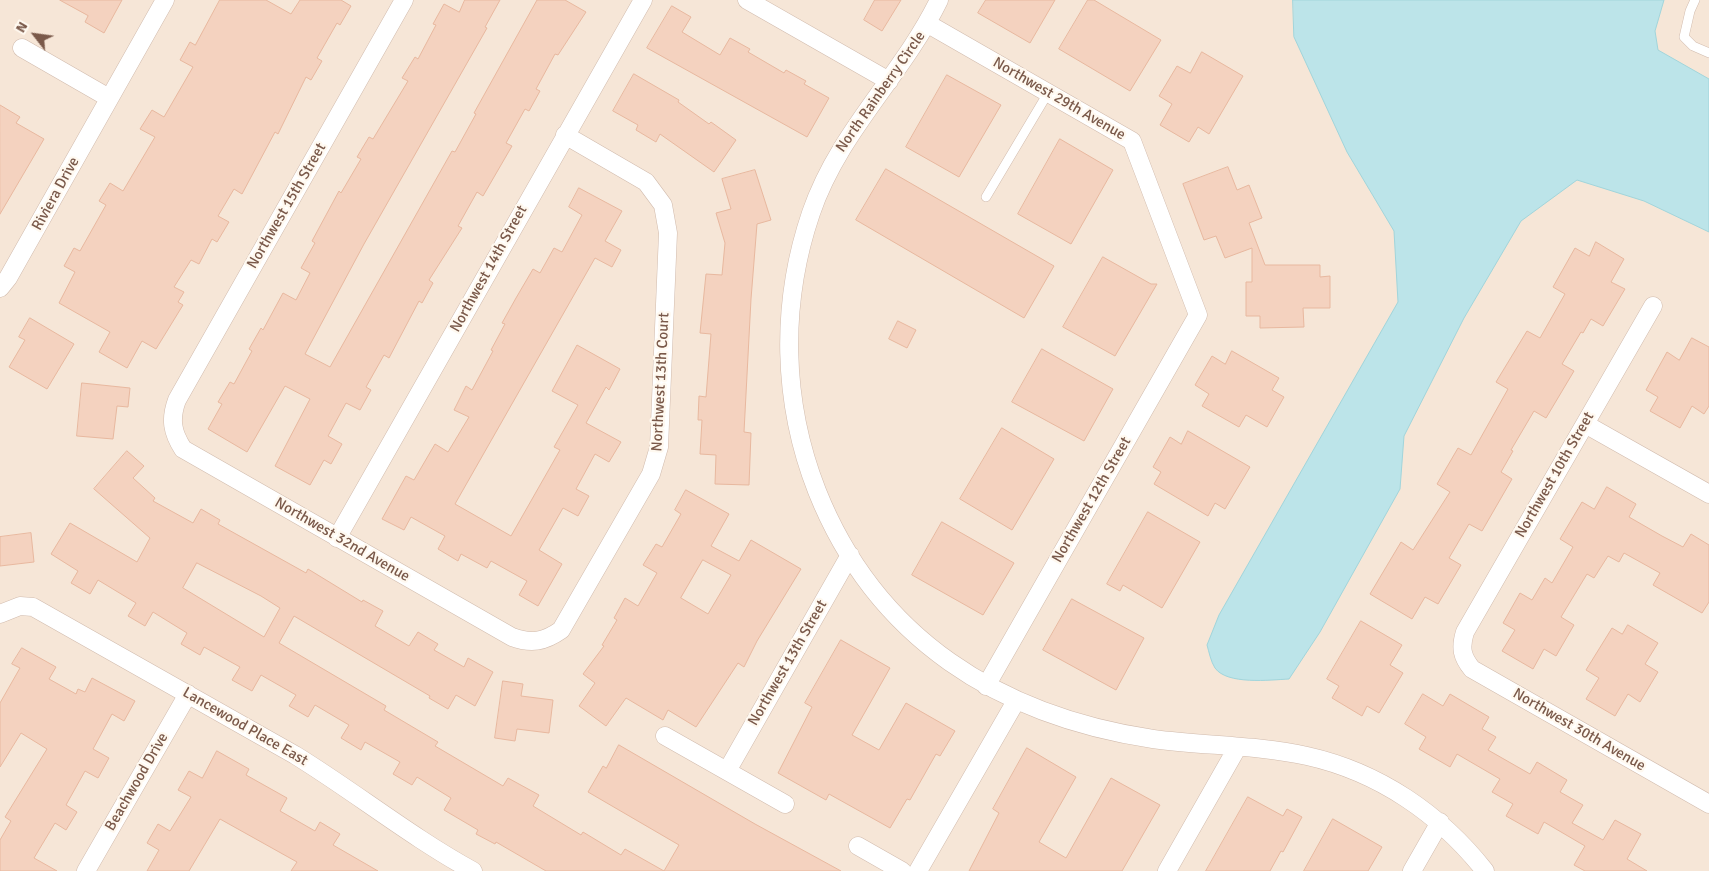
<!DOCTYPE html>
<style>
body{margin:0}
#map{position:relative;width:1709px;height:871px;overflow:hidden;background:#fdf5e9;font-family:Signika,sans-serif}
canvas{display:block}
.north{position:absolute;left:10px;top:10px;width:50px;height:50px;-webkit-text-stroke:4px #fff9f0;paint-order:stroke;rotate:300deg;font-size:14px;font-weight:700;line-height:20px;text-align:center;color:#7a594a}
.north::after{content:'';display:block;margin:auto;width:18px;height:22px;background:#7a594a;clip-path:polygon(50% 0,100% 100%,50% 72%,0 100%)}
</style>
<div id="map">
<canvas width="1709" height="871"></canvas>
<div class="north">N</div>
</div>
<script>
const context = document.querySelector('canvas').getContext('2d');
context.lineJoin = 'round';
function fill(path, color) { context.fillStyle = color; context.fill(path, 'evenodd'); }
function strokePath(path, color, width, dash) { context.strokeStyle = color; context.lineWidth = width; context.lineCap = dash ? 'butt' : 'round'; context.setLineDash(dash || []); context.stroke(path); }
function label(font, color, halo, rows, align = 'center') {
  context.font = font + ' Signika,sans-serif'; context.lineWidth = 4.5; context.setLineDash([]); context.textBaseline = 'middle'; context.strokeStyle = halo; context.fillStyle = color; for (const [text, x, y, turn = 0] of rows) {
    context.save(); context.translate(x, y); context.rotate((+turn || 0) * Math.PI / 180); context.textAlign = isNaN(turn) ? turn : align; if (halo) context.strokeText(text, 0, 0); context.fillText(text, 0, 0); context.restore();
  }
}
const residential = new Path2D(`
 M 0,0 L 1709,0 L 1709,871 L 0,871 Z`);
const water = new Path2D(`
 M 1293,0 L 1664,0 L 1655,31 L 1658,50 L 1709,79 L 1709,232 L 1644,201 L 1577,180 L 1521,221 L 1464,318 L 1404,436 L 1400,489 L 1320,632 L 1289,679 C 1270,680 1227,685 1215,668 C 1211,662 1209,652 1207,645 L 1219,615 L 1398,302 L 1394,231 L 1347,152 L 1294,37 Z`);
const building = new Path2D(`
 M 60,0 L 122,0 L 104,33 L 85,22 L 88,16 Z
 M 220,0 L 266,0 L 291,14 L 300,0 L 341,0 L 351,6 L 340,25 L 337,23 L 317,58 L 322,61 L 311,80 L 306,77 L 278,134 L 275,132 L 242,194 L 234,189 L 218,216 L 229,222 L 217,242 L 212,239 L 199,264 L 191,260 L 174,287 L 184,292 L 178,302 L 183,305 L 156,349 L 142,341 L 127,368 L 99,352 L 110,332 L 59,303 L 75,272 L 64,266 L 74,248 L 80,251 L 106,205 L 99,201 L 110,183 L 123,191 L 155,137 L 140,129 L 152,110 L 164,117 L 193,67 L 180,60 L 190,42 L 195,45 Z
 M 465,0 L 500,0 L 485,27 L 487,28 L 364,244 L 305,354 L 330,367 L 452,151 L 455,152 L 476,114 L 474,113 L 537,0 L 565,0 L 586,12 L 558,55 L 555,54 L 536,89 L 540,91 L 529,111 L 525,109 L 506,143 L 512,146 L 483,196 L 477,192 L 458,226 L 462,228 L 429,280 L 433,283 L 422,303 L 419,301 L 389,358 L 384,355 L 366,387 L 371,390 L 360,410 L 346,403 L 328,436 L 342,444 L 331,464 L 324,460 L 310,485 L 275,466 L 310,399 L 285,386 L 247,452 L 208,429 L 222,404 L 218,402 L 230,382 L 234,384 L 252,351 L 249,349 L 261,328 L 263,330 L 283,293 L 296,300 L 310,273 L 301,268 L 315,243 L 312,241 L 339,191 L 341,193 L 361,159 L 357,157 L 369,137 L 373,139 L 408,81 L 402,78 L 415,57 L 418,59 L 436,25 L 433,24 L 444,4 L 459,12 Z
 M 875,0 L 901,0 L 882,31 L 864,20 Z
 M 986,0 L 1055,0 L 1030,43 L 978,13 Z
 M 1088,0 L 1094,0 L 1161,40 L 1130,91 L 1059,49 Z
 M 672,6 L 691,17 L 682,32 L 720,55 L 730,38 L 750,49 L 748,52 L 784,73 L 786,70 L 806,81 L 804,84 L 829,98 L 807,137 L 647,48 Z
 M 1202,52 L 1243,76 L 1209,134 L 1198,127 L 1189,142 L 1160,125 L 1172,104 L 1159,96 L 1177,66 L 1190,73 Z
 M 634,74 L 679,100 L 678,102 L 709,124 L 711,122 L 736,140 L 714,172 L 660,134 L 656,142 L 636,130 L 638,125 L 613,111 Z
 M 947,75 L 1001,105 L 959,177 L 906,147 Z
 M 0,105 L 20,117 L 16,123 L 44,139 L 0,214 Z
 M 1060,139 L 1113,170 L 1071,244 L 1018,214 Z
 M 1228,167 L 1237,190 L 1249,185 L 1262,218 L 1249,223 L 1265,265 L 1320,265 L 1320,277 L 1330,276 L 1330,308 L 1303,308 L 1304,327 L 1260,328 L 1260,316 L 1246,316 L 1246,282 L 1252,282 L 1252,248 L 1225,258 L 1216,236 L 1204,240 L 1183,184 Z
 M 886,169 L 1054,266 L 1024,318 L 856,220 Z
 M 755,170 L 771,220 L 757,224 L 751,299 L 744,432 L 751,433 L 749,485 L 715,484 L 716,455 L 700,454 L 702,420 L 698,420 L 699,396 L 706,397 L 711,334 L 700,333 L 706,274 L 722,275 L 725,243 L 716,213 L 731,209 L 722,179 Z
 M 579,188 L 622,211 L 605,241 L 621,250 L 612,267 L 595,258 L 455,504 L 511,536 L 560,450 L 554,447 L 578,405 L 552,391 L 577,345 L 620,369 L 609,390 L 606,387 L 586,423 L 621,442 L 609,462 L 595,454 L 576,489 L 589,496 L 578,516 L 563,508 L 539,550 L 562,564 L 538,606 L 519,595 L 527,581 L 491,561 L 487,568 L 461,554 L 458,561 L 438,549 L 445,536 L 411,517 L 404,530 L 382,519 L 406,476 L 414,480 L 435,444 L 448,452 L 469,417 L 454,410 L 466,386 L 472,390 L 493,351 L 491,350 L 505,324 L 502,323 L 516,298 L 533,269 L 540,273 L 554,248 L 562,252 L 582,215 L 569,207 Z
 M 1596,242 L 1624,259 L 1611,282 L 1625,289 L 1603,326 L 1591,319 L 1583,333 L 1581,332 L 1562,364 L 1574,371 L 1546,418 L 1534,411 L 1511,450 L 1513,451 L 1501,472 L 1512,479 L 1482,531 L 1469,524 L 1449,558 L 1461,565 L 1438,604 L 1425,597 L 1412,619 L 1370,594 L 1401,542 L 1413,550 L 1450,492 L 1437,484 L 1458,448 L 1471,455 L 1508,389 L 1496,382 L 1527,331 L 1540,338 L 1565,294 L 1553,287 L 1575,248 L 1589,256 Z
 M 1103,257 L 1151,284 L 1157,284 L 1115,356 L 1063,327 Z
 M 30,318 L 74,344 L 47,389 L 9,367 L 25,340 L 19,337 Z
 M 898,321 L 916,330 L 907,348 L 889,339 Z
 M 1692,338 L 1709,347 L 1709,406 L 1704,414 L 1692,406 L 1680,428 L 1650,411 L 1658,397 L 1646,390 L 1667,352 L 1679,360 Z
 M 1042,349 L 1113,389 L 1084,441 L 1012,402 Z
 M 1232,351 L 1279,378 L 1272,390 L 1284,397 L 1267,427 L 1246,415 L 1239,427 L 1202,406 L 1209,394 L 1195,385 L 1212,356 L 1225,364 Z
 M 82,383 L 130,388 L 128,407 L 117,406 L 113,439 L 77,436 Z
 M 1002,428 L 1054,459 L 1012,530 L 960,499 Z
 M 1188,431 L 1250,467 L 1225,509 L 1215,503 L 1208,516 L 1154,484 L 1161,472 L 1153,467 L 1170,437 L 1181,444 Z
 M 127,451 L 144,466 L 133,478 L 155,498 L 153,501 L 193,523 L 201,509 L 220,520 L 218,524 L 306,573 L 308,569 L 362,602 L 363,600 L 383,611 L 375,626 L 409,646 L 418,632 L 438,644 L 434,650 L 464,667 L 468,658 L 493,672 L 475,706 L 456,695 L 448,709 L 429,698 L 430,696 L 294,616 L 279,643 L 386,706 L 384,710 L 438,742 L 435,746 L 503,786 L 508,778 L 539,795 L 533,806 L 581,835 L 583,832 L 621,855 L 625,849 L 664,871 L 546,871 L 496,842 L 495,844 L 476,834 L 478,830 L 444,810 L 451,798 L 417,777 L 412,785 L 393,774 L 400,762 L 365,742 L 361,750 L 341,738 L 349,725 L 315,705 L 308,717 L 289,706 L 296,695 L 261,675 L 252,691 L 232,680 L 240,667 L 204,647 L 200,655 L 181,644 L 187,633 L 153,612 L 145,626 L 128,616 L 136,603 L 98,580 L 90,594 L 71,583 L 78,571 L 51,554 L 70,523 L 137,562 L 150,538 L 94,489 ZM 197,563 L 261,596 L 280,608 L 264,637 L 183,588 Z
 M 1607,487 L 1636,504 L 1629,517 L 1662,536 L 1683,547 L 1691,534 L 1709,545 L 1709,602 L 1702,613 L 1653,585 L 1660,573 L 1624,553 L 1619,562 L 1608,556 L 1594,578 L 1587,574 L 1561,617 L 1574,625 L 1556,656 L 1544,649 L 1533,669 L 1502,651 L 1515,630 L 1503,623 L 1520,593 L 1532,600 L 1545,578 L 1552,583 L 1573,547 L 1560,539 L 1582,502 L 1594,509 Z
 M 686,490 L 729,514 L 711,546 L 739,561 L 751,540 L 801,569 L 757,641 L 744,667 L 738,663 L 696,727 L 668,710 L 663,720 L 626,698 L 606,726 L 579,706 L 595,683 L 583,674 L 604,646 L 602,645 L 617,620 L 614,618 L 625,598 L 638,606 L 657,573 L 643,565 L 656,544 L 662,547 L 681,514 L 675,510 ZM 703,560 L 731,575 L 708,614 L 681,598 Z
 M 1148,512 L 1200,542 L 1162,608 L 1123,585 L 1120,591 L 1107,584 Z
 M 942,522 L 1014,563 L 983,615 L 912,575 Z
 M 31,533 L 34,562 L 0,566 L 0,537 Z
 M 1072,599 L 1144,638 L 1116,690 L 1043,650 Z
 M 1361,621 L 1402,645 L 1390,665 L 1403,673 L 1379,713 L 1367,706 L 1362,716 L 1332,698 L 1339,686 L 1327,679 Z
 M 1628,625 L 1658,643 L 1645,664 L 1658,672 L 1640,702 L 1628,694 L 1615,716 L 1586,699 L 1599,678 L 1586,670 L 1612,628 L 1622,634 Z
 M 841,640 L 890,668 L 852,735 L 879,750 L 906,703 L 955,731 L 940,756 L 936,754 L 910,800 L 907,799 L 890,828 L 829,794 L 826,800 L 778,773 L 812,707 L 805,703 Z
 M 22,648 L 56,667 L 49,679 L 76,694 L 78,689 L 85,692 L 92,678 L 135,701 L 124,721 L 112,714 L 93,749 L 109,758 L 98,778 L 85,771 L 66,805 L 77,812 L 66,830 L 55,823 L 34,858 L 57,871 L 0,871 L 0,840 L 11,821 L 5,817 L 47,749 L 21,733 L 0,767 L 0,703 L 20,668 L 12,664 Z
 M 503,681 L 523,684 L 521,696 L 553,700 L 549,733 L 517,729 L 515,741 L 495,738 Z
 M 1423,694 L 1443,706 L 1450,694 L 1489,717 L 1482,729 L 1496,737 L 1488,750 L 1530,774 L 1537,762 L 1567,780 L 1560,792 L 1583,805 L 1572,823 L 1603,840 L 1615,820 L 1641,834 L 1627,859 L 1647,871 L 1585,871 L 1574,865 L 1585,846 L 1544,822 L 1538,834 L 1506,816 L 1513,804 L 1492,792 L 1500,779 L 1457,754 L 1450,767 L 1419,749 L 1426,737 L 1405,724 Z
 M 619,745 L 755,824 L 841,871 L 664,871 L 679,845 L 588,792 L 603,766 L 606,768 Z
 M 1027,748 L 1076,777 L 1039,842 L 1066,858 L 1111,778 L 1160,805 L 1122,871 L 969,871 L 999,813 L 993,809 Z
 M 217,751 L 249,769 L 246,775 L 287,798 L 280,811 L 315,831 L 320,822 L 340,834 L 333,845 L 378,871 L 291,871 L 297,862 L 220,819 L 189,871 L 147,871 L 159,850 L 147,843 L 158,824 L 170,831 L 191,797 L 178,790 L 189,771 L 202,778 Z
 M 1248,797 L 1283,816 L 1287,809 L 1302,817 L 1283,852 L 1281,851 L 1270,871 L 1206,871 Z
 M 1333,819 L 1382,847 L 1368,871 L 1304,871 Z`);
const lane = new Path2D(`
 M 1695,0 L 1690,11 L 1684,37 L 1693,46 L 1709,53
 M 986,197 L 1048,93`);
const street = new Path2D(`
 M 404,0 L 177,400 C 170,419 172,432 183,449 L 512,637 C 531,644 544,642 561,630 L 651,474 L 659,447 L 668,233 L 663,205 L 646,182 L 565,135
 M 747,0 L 889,81
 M 939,0 C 902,76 839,131 811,213 C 780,304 782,402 817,491 C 876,639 1000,716 1153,739 C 1204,746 1257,745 1307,756 C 1379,772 1440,814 1485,871
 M 928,24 L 1132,141 L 1198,315 L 986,686
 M 22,48 L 109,98
 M 0,288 L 8,278 L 165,0
 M 1653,306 L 1465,632 C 1460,648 1462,657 1472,669 L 1709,804
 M 1585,424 L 1709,494
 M 337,538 L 643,0
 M 0,614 L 20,606 L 33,607 L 295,755 C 355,792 411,837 473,871
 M 665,736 L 785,804
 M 727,771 L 850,555
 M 858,846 L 902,871
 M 86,871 L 188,694
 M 918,871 L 1016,701
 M 1167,871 L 1237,748
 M 1412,871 L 1440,822`);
const streetNames = [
 ["North Rainberry Circle",881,92,-55],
 ["Northwest 29th Avenue",1059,99,30],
 ["Riviera Drive",56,194,-61],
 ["Northwest 15th Street",287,206,-60],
 ["Northwest 14th Street",489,269,-61],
 ["Northwest 13th Court",661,382,-87],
 ["Northwest 10th Street",1555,475,-60],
 ["Northwest 12th Street",1092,500,-60],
 ["Northwest 32nd Avenue",342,540,30],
 ["Northwest 13th Street",788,663,-60],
 ["Lancewood Place East",245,727,30],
 ["Northwest 30th Avenue",1579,730,30],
 ["Beachwood Drive",137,782,-60]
];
fill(residential, '#f6e6d7');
fill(water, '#bce4e9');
strokePath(water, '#a1d5db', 1);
fill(building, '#f4d2bf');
strokePath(building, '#e8b89f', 1);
strokePath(lane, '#d1bbad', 10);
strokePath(street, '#d1bbad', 19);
strokePath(lane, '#fff', 9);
strokePath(street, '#fff', 18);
label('15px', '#7a594a', '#fff9f0', streetNames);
</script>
